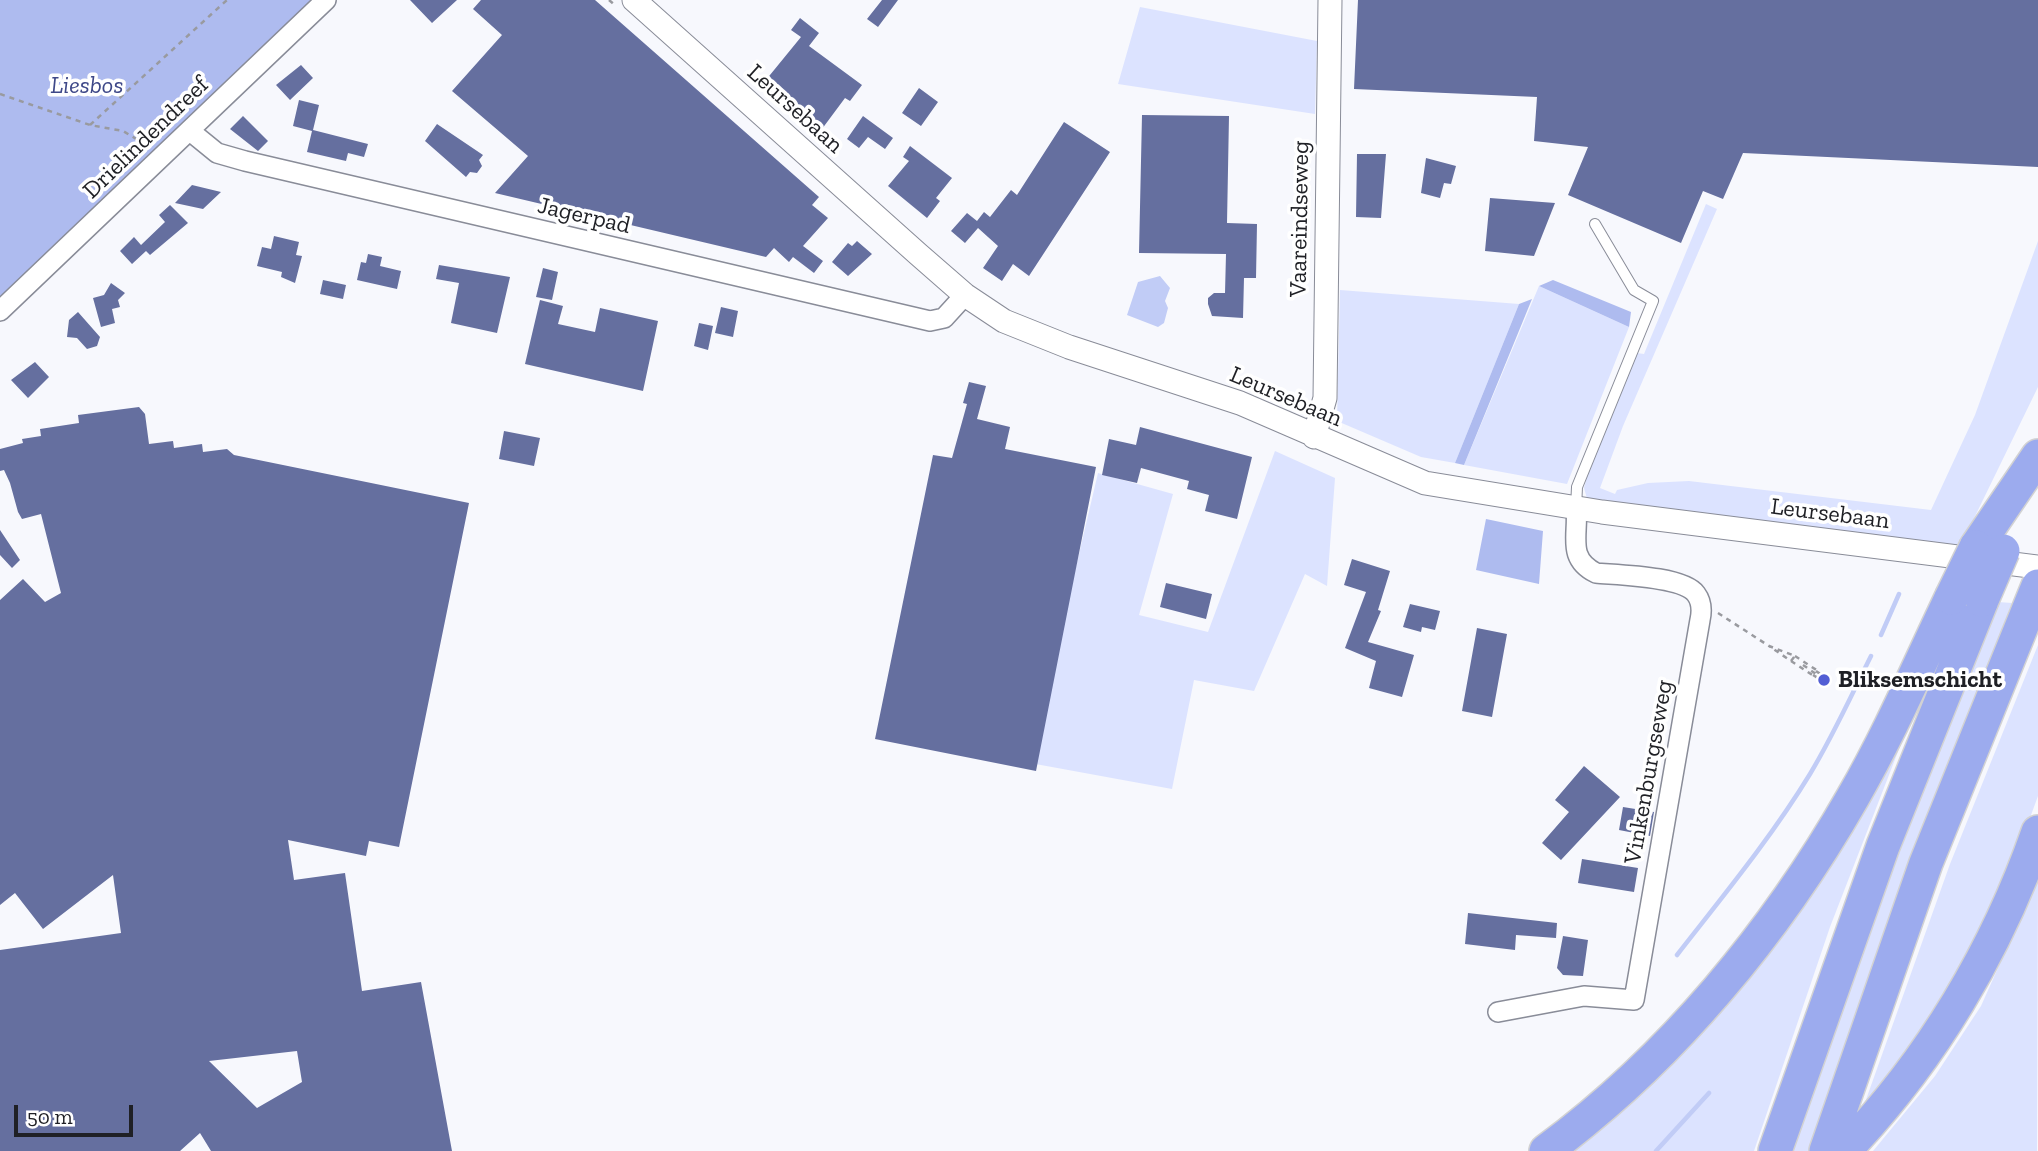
<!DOCTYPE html>
<style>
body{margin:0}
#map{position:relative;width:2038px;height:1151px;overflow:hidden;background:#f7f8fd;font-family:"Zilla Slab",serif}
canvas{display:block}
.scale{position:absolute;left:14px;top:1105px;width:119px;height:32px;box-sizing:border-box;border:4px solid #1f2025;border-top:0;padding-left:9px;font-size:21px;line-height:24px;white-space:nowrap;color:#1f2025;-webkit-text-stroke:5px #fff;paint-order:stroke}
</style>
<div id="map">
<canvas width="2038" height="1151"></canvas>
<div class="scale">50 m</div>
</div>
<script>
const context = document.querySelector('canvas').getContext('2d');
context.lineJoin = 'round';
function fill(path, color) { context.fillStyle = color; context.fill(path, 'evenodd'); }
function strokePath(path, color, width, dash) { context.strokeStyle = color; context.lineWidth = width; context.lineCap = dash ? 'butt' : 'round'; context.setLineDash(dash || []); context.stroke(path); }
function label(font, color, halo, rows, align = 'center') {
  context.font = font + ' "Zilla Slab",serif'; context.lineWidth = 7; context.setLineDash([]); context.textBaseline = 'middle'; context.strokeStyle = halo; context.fillStyle = color; for (const [text, x, y, turn = 0] of rows) {
    context.save(); context.translate(x, y); context.rotate((+turn || 0) * Math.PI / 180); context.textAlign = isNaN(turn) ? turn : align; if (halo) context.strokeText(text, 0, 0); context.fillText(text, 0, 0); context.restore();
  }
}
const green = new Path2D(`
 M 1140,7 L 1317,41 L 1315,114 L 1118,84 Z
 M 1706,204 L 1717,209 L 1623,426 L 1600,488 L 1615,494 L 1617,490 L 1648,483 L 1689,481 L 1931,510 L 1975,415 L 2038,241 L 2038,387 L 1961,545 L 1588,502 L 1584,488 L 1587,477 L 1637,353 L 1644,354 Z
 M 1539,286 L 1629,327 L 1567,484 L 1464,465 Z
 M 1340,290 L 1519,304 L 1455,463 L 1421,457 L 1337,421 Z
 M 1275,451 L 1335,478 L 1327,586 L 1305,574 L 1254,691 L 1194,680 L 1172,789 L 1030,763 L 1098,473 L 1173,494 L 1139,615 L 1208,632 Z
 M 1998,602 L 2012,603 L 1956,746 L 1809,1151 L 1793,1151 L 1898,856 Z
 M 2038,645 L 2038,796 L 2027,826 L 1984,929 L 1911,1047 L 1863,1108 L 1950,864 Z
 M 1920,695 L 1830,927 L 1754,1151 L 1566,1151 L 1619,1106 Z
 M 2038,878 L 2037,1151 L 1873,1151 L 1935,1076 L 1981,1006 Z`);
const forest = new Path2D(`
 M 0,0 L 312,0 L 0,302 Z
 M 1553,280 L 1631,312 L 1629,327 L 1539,286 Z
 M 1532,299 L 1464,465 L 1455,463 L 1519,304 Z
 M 1486,519 L 1543,531 L 1539,584 L 1476,570 Z`);
const water = new Path2D(`
 M 1160,276 L 1170,288 L 1165,301 L 1168,308 L 1164,323 L 1158,327 L 1127,315 L 1138,282 Z`);
const stream = new Path2D(`
 M 1881,635 L 1899,594
 M 1677,955 C 1723,896 1771,838 1810,774 C 1833,736 1851,696 1871,656
 M 1656,1151 L 1709,1093`);
const building = new Path2D(`
 M 410,0 L 457,0 L 432,23 Z
 M 481,0 L 595,0 L 819,197 L 812,205 L 828,218 L 803,246 L 823,261 L 814,273 L 793,257 L 789,262 L 774,248 L 766,257 L 495,193 L 528,156 L 452,91 L 502,35 L 473,9 Z
 M 882,0 L 898,0 L 878,27 L 867,19 Z
 M 1358,0 L 2038,0 L 2038,167 L 1743,153 L 1723,199 L 1703,191 L 1681,243 L 1568,195 L 1588,147 L 1534,141 L 1537,97 L 1354,89 Z
 M 800,18 L 819,33 L 809,46 L 862,85 L 850,101 L 845,98 L 819,133 L 761,86 L 801,37 L 791,30 Z
 M 301,65 L 313,78 L 290,100 L 276,85 Z
 M 919,88 L 938,102 L 921,126 L 902,113 Z
 M 299,100 L 319,105 L 313,130 L 368,144 L 364,157 L 348,153 L 346,161 L 307,152 L 312,131 L 293,126 Z
 M 1142,115 L 1229,116 L 1227,223 L 1257,224 L 1256,278 L 1244,278 L 1243,318 L 1212,316 L 1208,304 L 1208,298 L 1214,293 L 1225,293 L 1226,254 L 1139,253 Z
 M 243,116 L 268,141 L 258,151 L 230,129 Z
 M 863,116 L 893,138 L 885,149 L 868,137 L 859,148 L 847,139 Z
 M 1064,122 L 1110,152 L 1029,276 L 1013,264 L 1002,281 L 983,268 L 998,246 L 978,228 L 965,243 L 951,231 L 967,213 L 977,221 L 984,212 L 990,217 L 1011,190 L 1017,195 Z
 M 437,124 L 483,155 L 479,160 L 482,166 L 477,173 L 470,172 L 466,177 L 425,141 Z
 M 910,146 L 952,178 L 936,198 L 940,201 L 927,218 L 888,186 L 909,161 L 903,157 Z
 M 1357,154 L 1386,154 L 1381,218 L 1356,217 Z
 M 1426,158 L 1456,166 L 1451,184 L 1444,183 L 1440,198 L 1421,193 Z
 M 192,185 L 221,192 L 203,209 L 175,203 Z
 M 1490,198 L 1555,203 L 1534,256 L 1485,251 Z
 M 170,205 L 188,223 L 150,255 L 146,251 L 132,264 L 120,251 L 134,237 L 141,245 L 165,222 L 159,215 Z
 M 274,236 L 299,242 L 296,255 L 302,256 L 295,283 L 281,277 L 282,272 L 257,266 L 262,247 L 271,249 Z
 M 857,241 L 872,254 L 848,276 L 832,262 L 848,243 L 852,246 Z
 M 368,254 L 382,257 L 380,266 L 401,271 L 397,289 L 357,280 L 361,262 L 366,263 Z
 M 439,265 L 510,277 L 497,333 L 451,323 L 459,283 L 436,279 Z
 M 543,268 L 558,272 L 552,300 L 536,297 Z
 M 323,280 L 346,285 L 343,299 L 320,294 Z
 M 111,283 L 125,293 L 118,300 L 120,307 L 112,309 L 115,323 L 101,327 L 93,298 L 104,295 Z
 M 540,300 L 563,306 L 558,324 L 595,332 L 600,308 L 658,321 L 643,391 L 525,364 Z
 M 721,307 L 738,311 L 733,337 L 715,333 Z
 M 78,312 L 100,337 L 97,346 L 87,349 L 77,338 L 67,337 L 69,320 Z
 M 699,323 L 713,326 L 708,350 L 694,346 Z
 M 35,362 L 49,377 L 28,398 L 11,380 Z
 M 969,382 L 986,386 L 977,419 L 1010,427 L 1005,449 L 1096,467 L 1036,771 L 875,739 L 933,455 L 952,458 L 967,404 L 963,403 Z
 M 139,407 L 145,414 L 149,444 L 173,441 L 174,448 L 202,444 L 203,452 L 227,449 L 234,455 L 469,503 L 399,847 L 369,841 L 366,856 L 288,840 L 294,880 L 345,873 L 362,991 L 421,982 L 452,1151 L 211,1151 L 200,1133 L 180,1151 L 0,1151 L 0,950 L 121,933 L 113,875 L 43,929 L 15,893 L 0,905 L 0,600 L 23,579 L 45,602 L 61,593 L 41,514 L 22,519 L 18,512 L 10,483 L 4,470 L 0,471 L 0,449 L 23,443 L 22,439 L 41,436 L 40,429 L 79,423 L 78,415 ZM 297,1051 L 302,1082 L 257,1108 L 209,1061 Z
 M 1140,427 L 1252,457 L 1237,519 L 1205,511 L 1209,495 L 1187,489 L 1189,481 L 1141,468 L 1137,483 L 1102,475 L 1109,439 L 1136,445 Z
 M 504,431 L 540,438 L 534,466 L 499,459 Z
 M 0,530 L 20,560 L 12,568 L 0,555 Z
 M 1352,559 L 1390,571 L 1378,610 L 1381,611 L 1368,642 L 1414,655 L 1402,697 L 1369,688 L 1376,661 L 1345,648 L 1366,592 L 1344,585 Z
 M 1166,583 L 1212,594 L 1206,619 L 1160,607 Z
 M 1410,604 L 1440,611 L 1435,630 L 1422,627 L 1421,632 L 1403,627 Z
 M 1477,628 L 1507,634 L 1492,717 L 1462,711 Z
 M 1584,766 L 1620,797 L 1561,860 L 1542,843 L 1569,812 L 1555,800 Z
 M 1623,807 L 1654,812 L 1650,836 L 1619,830 Z
 M 1582,859 L 1638,868 L 1634,892 L 1578,883 Z
 M 1468,913 L 1557,923 L 1556,938 L 1516,935 L 1515,950 L 1465,944 Z
 M 1563,936 L 1588,940 L 1583,976 L 1563,975 L 1557,968 Z`);
const path = new Path2D(`
 M 609,0 L 616,6
 M 0,94 L 90,125 L 123,131 L 148,146
 M 90,125 L 227,0
 M 1718,613 L 1769,646 L 1795,656 L 1791,661 L 1769,646
 M 1795,656 L 1818,671
 M 1791,661 L 1814,676
 M 1803,665 L 1816,674
 M 1816,671 L 1826,678
 M 1813,675 L 1823,681`);
const service = new Path2D(`
 M 1576,508 L 1577,487 L 1653,301 L 1634,290 L 1595,224`);
const minor = new Path2D(`
 M 190,131 L 217,153 L 245,161 L 930,321 L 944,318 L 965,295
 M 0,311 L 326,0
 M 1498,1012 L 1584,996 L 1634,1000 L 1700,620 C 1702,611 1702,602 1696,594 C 1683,576 1618,575 1596,573 C 1566,558 1579,535 1576,508`);
const tertiary = new Path2D(`
 M 634,0 L 918,254 L 965,295 L 1004,321 L 1069,347 L 1240,403 L 1425,483 L 1602,512 L 2038,567
 M 1314,437 L 1325,398 L 1330,0`);
const motorway = new Path2D(`
 M 1976,547 L 2038,456
 M 1546,1151 C 1671,1059 1776,932 1853,797 C 1890,733 1919,665 1951,598
 M 1775,1151 L 1883,846 L 1982,600
 M 1826,1151 L 1926,863 L 2038,586
 M 1844,1151 C 1931,1061 1997,950 2038,832`);
const motorwayBridge = new Path2D(`
 M 1951,598 L 1976,547
 M 1982,600 L 2003,551`);
const markers = [
 [1824,680,7,"#525ed4"]
];
const parkNames = [
 ["Liesbos",87,86]
];
const streetNames = [
 ["Leursebaan",795,109,42],
 ["Drielindendreef",146,138,-44],
 ["Jagerpad",584,216,13],
 ["Vaareindseweg",1300,219,-89],
 ["Leursebaan",1286,397,23],
 ["Leursebaan",1830,514,7],
 ["Vinkenburgseweg",1649,772,-80]
];
const poiNames = [
 ["Bliksemschicht",1838,680]
];
fill(green, '#dce3ff');
fill(forest, '#aebbef');
fill(water, '#c1ccf6');
strokePath(stream, '#c1ccf6', 4.5);
fill(building, '#656f9f');
strokePath(service, '#898c98', 12);
strokePath(minor, '#898c98', 22);
strokePath(tertiary, '#898c98', 25);
strokePath(motorway, '#d2d2d3', 36);
strokePath(path, '#999a9f', 2.5, [5, 5]);
strokePath(service, '#fff', 10);
strokePath(minor, '#fff', 19);
strokePath(tertiary, '#fff', 23);
strokePath(motorway, '#9cabee', 33);
strokePath(motorwayBridge, '#d2d2d3', 36, []);
strokePath(motorwayBridge, '#9cabee', 33);
for (const [x, y, r, color] of markers) { const dot = new Path2D(); dot.arc(x, y, r, 0, 2 * Math.PI); context.fillStyle = color; context.fill(dot); strokePath(dot, '#fff', 2.5); }
label('italic 24px', '#3e4888', '#fff', parkNames);
label('24px', '#1f2025', '#fff', streetNames);
label('bold 24px', '#1f2025', '#fff', poiNames, 'left');
</script>
